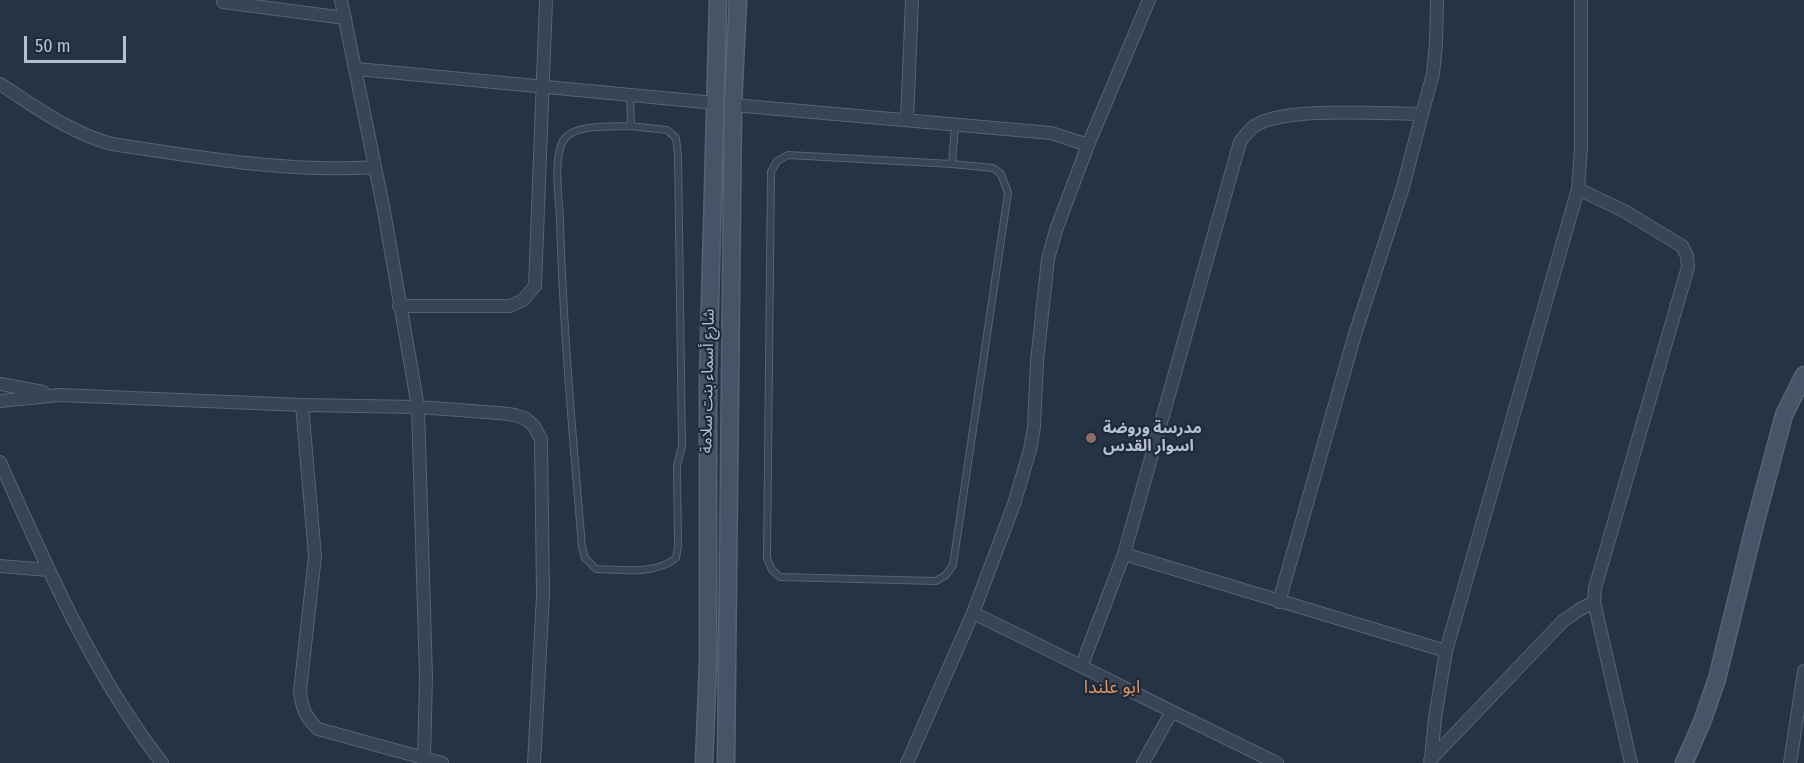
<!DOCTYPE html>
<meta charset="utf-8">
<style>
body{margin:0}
#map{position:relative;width:1804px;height:763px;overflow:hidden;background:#253345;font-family:"Fira Sans Condensed",sans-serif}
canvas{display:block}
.scale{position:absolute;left:24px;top:36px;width:102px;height:27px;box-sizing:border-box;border:3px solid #b7c0ce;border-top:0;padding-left:8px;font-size:18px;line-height:21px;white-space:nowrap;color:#b7c0ce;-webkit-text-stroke:4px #1e2a3a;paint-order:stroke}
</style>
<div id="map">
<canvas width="1804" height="763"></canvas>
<div class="scale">50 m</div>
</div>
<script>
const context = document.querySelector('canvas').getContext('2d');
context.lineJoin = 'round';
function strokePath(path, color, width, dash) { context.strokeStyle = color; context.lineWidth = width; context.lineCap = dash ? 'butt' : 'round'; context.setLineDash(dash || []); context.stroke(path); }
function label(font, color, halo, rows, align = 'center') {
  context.font = font + ' "Fira Sans Condensed","Noto Sans Arabic",sans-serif'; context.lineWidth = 4.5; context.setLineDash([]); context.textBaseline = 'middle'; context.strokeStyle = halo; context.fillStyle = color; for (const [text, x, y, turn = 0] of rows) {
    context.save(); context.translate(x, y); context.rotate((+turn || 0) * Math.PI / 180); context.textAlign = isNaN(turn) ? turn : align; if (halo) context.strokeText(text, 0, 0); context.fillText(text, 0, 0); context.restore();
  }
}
const lane = new Path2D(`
 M 630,95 L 631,126
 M 631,126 L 667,130 L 676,138 L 678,155 L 682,446 L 677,466 L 678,546 L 676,558 C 655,575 622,570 596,569 L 585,558 L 582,547 C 573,438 563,329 560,219 C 559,199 553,159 563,141 C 573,123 613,127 631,126 Z
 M 952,164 L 788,155 L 777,161 L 771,172 L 767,558 L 772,570 L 780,577 L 936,581 L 946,575 L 953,565 L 1008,193 L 1001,174 L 993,168 L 952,164 L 955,125`);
const street = new Path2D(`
 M 341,0 L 384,211 L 418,407 L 426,677 L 424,759
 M 223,2 L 345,18
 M 357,69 L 715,103
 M 0,84 C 36,107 70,133 112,144 C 198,157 287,173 375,167
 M 733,105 L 1051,133 L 1088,145
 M 907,120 L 912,0
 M 1578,189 L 1624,211 L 1682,246 L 1687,256 L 1688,267 L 1595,588 L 1594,602 L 1631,763
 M 399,306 L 510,306 L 523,300 L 535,286 L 546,0
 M 0,384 L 43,392
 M 0,401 L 59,395 L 302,405 L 418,407 L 499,413 L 515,415 L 526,419 L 534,426 L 541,439 L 543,595 L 534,763
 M 302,405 L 315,556 L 300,691 C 302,708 305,717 318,729 L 442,763
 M 0,462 C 46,565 92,673 162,763
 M 1124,554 L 1446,651
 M 0,566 L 48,570
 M 1279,602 L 1355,334 L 1403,187 L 1422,114 L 1433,74 L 1436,44 L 1437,0
 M 973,613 C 1075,662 1175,714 1277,763
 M 1082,665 L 1124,554 L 1240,142 C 1245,136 1249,129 1256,125 C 1288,106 1383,114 1422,114
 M 1431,759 L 1435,718 L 1446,651 L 1578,189 L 1581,148 L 1581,0
 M 1430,760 L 1563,621 L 1579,610 L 1594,602
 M 907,763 L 973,613 L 1014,504 L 1030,450 L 1034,427 L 1037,361 L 1048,259 L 1056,230 L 1088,145 L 1149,0
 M 1143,763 L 1171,713
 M 1790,763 L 1804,671`);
const secondary = new Path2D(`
 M 704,763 L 708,664 L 708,379 L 718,0
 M 726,763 L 733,105 L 738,0
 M 1684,763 L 1702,722 L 1717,679 L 1755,524 L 1784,415 L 1804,375`);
const markers = [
 [1091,438,6,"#8d6e63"]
];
const streetNames = [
 ["شارع أسماء بنت سلامة",708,381,-89]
];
const poiNames = [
 ["مدرسة وروضة",1103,429],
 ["اسوار القدس",1103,447]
];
const neighbourhoodNames = [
 ["ابو علندا",1112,688]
];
strokePath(lane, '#586372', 8);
strokePath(street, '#586372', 14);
strokePath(secondary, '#586372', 19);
strokePath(lane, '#394554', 6);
strokePath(street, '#394554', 12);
strokePath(secondary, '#475468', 16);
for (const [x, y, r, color] of markers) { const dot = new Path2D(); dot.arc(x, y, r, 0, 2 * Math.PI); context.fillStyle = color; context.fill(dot); strokePath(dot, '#1e2a3a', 2); }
label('16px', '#b7c0ce', '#1e2a3a', streetNames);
label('bold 16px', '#b7c0ce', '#1e2a3a', poiNames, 'left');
label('18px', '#df9561', '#1e2a3a', neighbourhoodNames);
</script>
